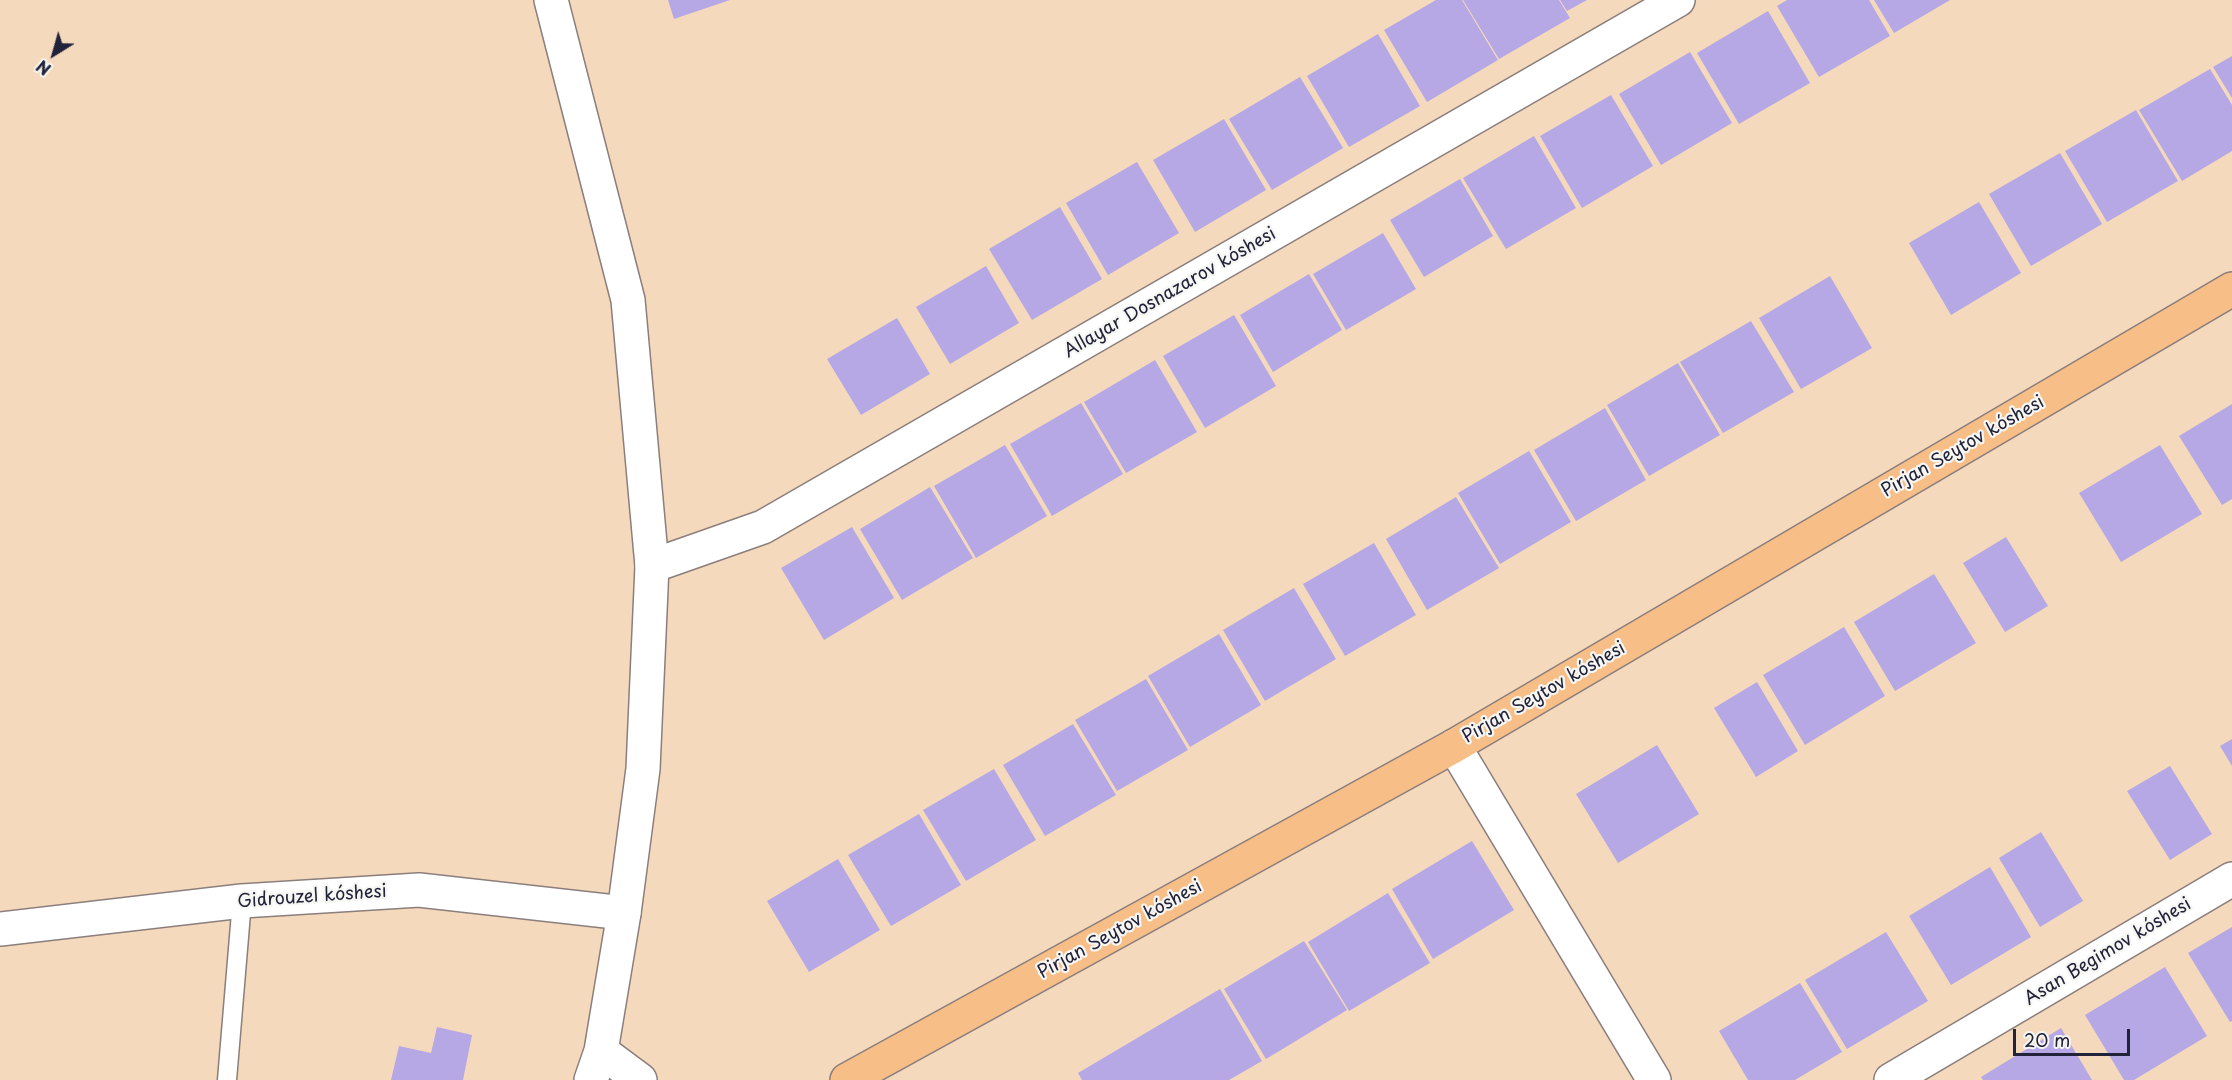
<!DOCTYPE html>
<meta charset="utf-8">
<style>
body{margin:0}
#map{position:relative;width:2232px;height:1080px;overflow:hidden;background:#f4d9bc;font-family:"Playpen Sans",sans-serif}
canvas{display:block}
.north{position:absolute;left:24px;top:24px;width:60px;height:60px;-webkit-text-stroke:4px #f6f6f2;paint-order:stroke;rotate:217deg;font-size:16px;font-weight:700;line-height:24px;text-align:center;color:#22223b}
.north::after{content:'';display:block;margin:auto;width:21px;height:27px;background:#22223b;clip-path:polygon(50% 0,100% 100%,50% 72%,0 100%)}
.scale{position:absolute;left:2013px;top:1029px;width:117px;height:27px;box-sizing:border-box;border:3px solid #22223b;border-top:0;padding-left:8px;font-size:18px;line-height:21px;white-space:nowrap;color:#22223b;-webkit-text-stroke:4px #f6f6f2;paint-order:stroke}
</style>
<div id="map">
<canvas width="2232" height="1080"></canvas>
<div class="north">N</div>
<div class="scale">20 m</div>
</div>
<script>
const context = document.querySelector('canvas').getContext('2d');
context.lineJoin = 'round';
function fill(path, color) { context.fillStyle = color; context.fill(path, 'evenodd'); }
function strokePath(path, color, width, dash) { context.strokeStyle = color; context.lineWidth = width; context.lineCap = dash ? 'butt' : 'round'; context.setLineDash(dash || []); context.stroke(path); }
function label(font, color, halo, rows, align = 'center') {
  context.font = font + ' "Playpen Sans",sans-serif'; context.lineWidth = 4.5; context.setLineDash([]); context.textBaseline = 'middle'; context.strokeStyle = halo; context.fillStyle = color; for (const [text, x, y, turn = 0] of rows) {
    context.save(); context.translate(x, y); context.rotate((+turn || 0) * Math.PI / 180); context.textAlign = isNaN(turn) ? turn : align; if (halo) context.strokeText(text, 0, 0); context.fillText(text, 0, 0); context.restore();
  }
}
const building = new Path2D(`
 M 668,0 L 730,0 L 674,19 Z
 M 1436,0 L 1462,0 L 1498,60 L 1427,102 L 1384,30 Z
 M 1463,0 L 1559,0 L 1570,18 L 1499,59 Z
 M 1560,0 L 1587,0 L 1567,11 Z
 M 1787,0 L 1869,0 L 1890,36 L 1819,77 L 1777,6 Z
 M 1874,0 L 1950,0 L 1894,33 Z
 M 1768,11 L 1810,83 L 1739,124 L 1697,53 Z
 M 1378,34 L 1420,106 L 1349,147 L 1307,76 Z
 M 1690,52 L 1732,123 L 1661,165 L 1619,94 Z
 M 2232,56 L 2232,98 L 2213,67 Z
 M 2210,69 L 2232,105 L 2232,151 L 2182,181 L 2139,110 Z
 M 1300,77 L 1343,148 L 1272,190 L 1229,119 Z
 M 1611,95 L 1653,166 L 1582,208 L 1540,136 Z
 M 2136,110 L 2178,181 L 2107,222 L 2065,151 Z
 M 1224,119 L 1266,190 L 1195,232 L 1153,160 Z
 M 1534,136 L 1576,208 L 1506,249 L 1463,178 Z
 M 2060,153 L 2102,224 L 2031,266 L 1989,194 Z
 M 1137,162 L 1179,233 L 1108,275 L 1066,203 Z
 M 1460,179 L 1493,236 L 1424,277 L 1390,220 Z
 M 1979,202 L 2021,273 L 1951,315 L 1909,243 Z
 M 1060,207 L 1102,279 L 1032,320 L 989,249 Z
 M 1383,233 L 1416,289 L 1346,330 L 1313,274 Z
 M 986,266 L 1019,323 L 950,364 L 916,307 Z
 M 1309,274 L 1342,330 L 1273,372 L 1240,315 Z
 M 1830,276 L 1872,348 L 1801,389 L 1759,318 Z
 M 1234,315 L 1276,386 L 1205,428 L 1163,356 Z
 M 897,318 L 930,374 L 861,415 L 827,359 Z
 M 1751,321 L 1794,392 L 1723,433 L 1680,362 Z
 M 1155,360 L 1197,432 L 1126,473 L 1084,402 Z
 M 1678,363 L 1720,435 L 1649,476 L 1607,405 Z
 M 1081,403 L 1123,474 L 1052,516 L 1010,444 Z
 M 2232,404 L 2232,499 L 2222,505 L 2179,436 Z
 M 1605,408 L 1646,480 L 1576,521 L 1534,450 Z
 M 1005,445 L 1047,516 L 976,558 L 934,486 Z
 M 2160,445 L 2202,514 L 2121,562 L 2079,493 Z
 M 1529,451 L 1571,522 L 1500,564 L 1458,493 Z
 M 930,487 L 973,558 L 902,600 L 860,529 Z
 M 1456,497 L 1499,568 L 1427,610 L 1386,539 Z
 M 852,527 L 894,598 L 824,640 L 781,568 Z
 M 2006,537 L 2048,606 L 2005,632 L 1963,563 Z
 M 1374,543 L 1416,615 L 1345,656 L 1303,584 Z
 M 1934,574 L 1976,643 L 1895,691 L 1854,622 Z
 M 1294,588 L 1336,659 L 1265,701 L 1223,630 Z
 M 1844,627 L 1885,696 L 1805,745 L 1763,675 Z
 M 1219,634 L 1261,705 L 1190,747 L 1148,676 Z
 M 1146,679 L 1188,750 L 1117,791 L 1075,720 Z
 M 1757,682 L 1798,751 L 1756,777 L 1714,708 Z
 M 1073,724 L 1116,795 L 1045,836 L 1003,765 Z
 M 2232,739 L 2232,766 L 2220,746 Z
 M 1657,745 L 1699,814 L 1618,863 L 1576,794 Z
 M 2170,766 L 2212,834 L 2170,860 L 2127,791 Z
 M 994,769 L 1036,840 L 966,881 L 923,810 Z
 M 919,814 L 961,885 L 891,926 L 848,855 Z
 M 2041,832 L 2083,901 L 2040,927 L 1999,858 Z
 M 1472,841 L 1514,910 L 1433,959 L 1392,889 Z
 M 838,859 L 880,930 L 809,972 L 767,901 Z
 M 1990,867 L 2031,937 L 1951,985 L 1909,916 Z
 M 1388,893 L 1430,963 L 1349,1011 L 1308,942 Z
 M 2232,927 L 2232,1021 L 2230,1022 L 2188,953 Z
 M 1886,932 L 1928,1001 L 1847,1049 L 1805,980 Z
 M 1304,941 L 1347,1010 L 1266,1059 L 1224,989 Z
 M 2165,967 L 2207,1036 L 2134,1080 L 2124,1080 L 2085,1015 Z
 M 1800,983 L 1842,1052 L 1795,1080 L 1748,1080 L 1719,1031 Z
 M 1220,989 L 1262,1061 L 1229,1080 L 1082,1080 L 1078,1073 Z
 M 437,1027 L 472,1035 L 463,1080 L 391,1080 L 399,1046 L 431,1053 Z
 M 2061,1028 L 2092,1080 L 1983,1080 L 1981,1077 Z`);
const service = new Path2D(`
 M 227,1080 L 242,901`);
const minor = new Path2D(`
 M 652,566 L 763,527 L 1678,0
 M 1454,746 L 1654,1080
 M 0,929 L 242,901 L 419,890 L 624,913
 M 1891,1080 L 2232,879`);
const tertiary = new Path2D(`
 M 551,0 L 628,300 L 652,566 L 643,769 L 624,913 L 601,1051 L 591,1080
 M 601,1051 L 640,1080`);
const primary = new Path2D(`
 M 847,1080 L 1454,746 L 2232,289`);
const streetNames = [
 ["Allayar Dosnazarov kóshesi",1170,293,-30],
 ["Pirjan Seytov kóshesi",1963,447,-30],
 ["Pirjan Seytov kóshesi",1544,693,-30],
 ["Gidrouzel kóshesi",312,897,-4],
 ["Pirjan Seytov kóshesi",1120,930,-29],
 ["Asan Begimov kóshesi",2108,952,-31]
];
fill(building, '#b6a8e4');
strokePath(service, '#8b7e7c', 21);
strokePath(minor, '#8b7e7c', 36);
strokePath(tertiary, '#8b7e7c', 36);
strokePath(primary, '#8b7e7c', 36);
strokePath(service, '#fff', 18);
strokePath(minor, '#fff', 33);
strokePath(tertiary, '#fff', 33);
strokePath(primary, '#f7be87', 33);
label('18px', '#22223b', '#f6f6f2', streetNames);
</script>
